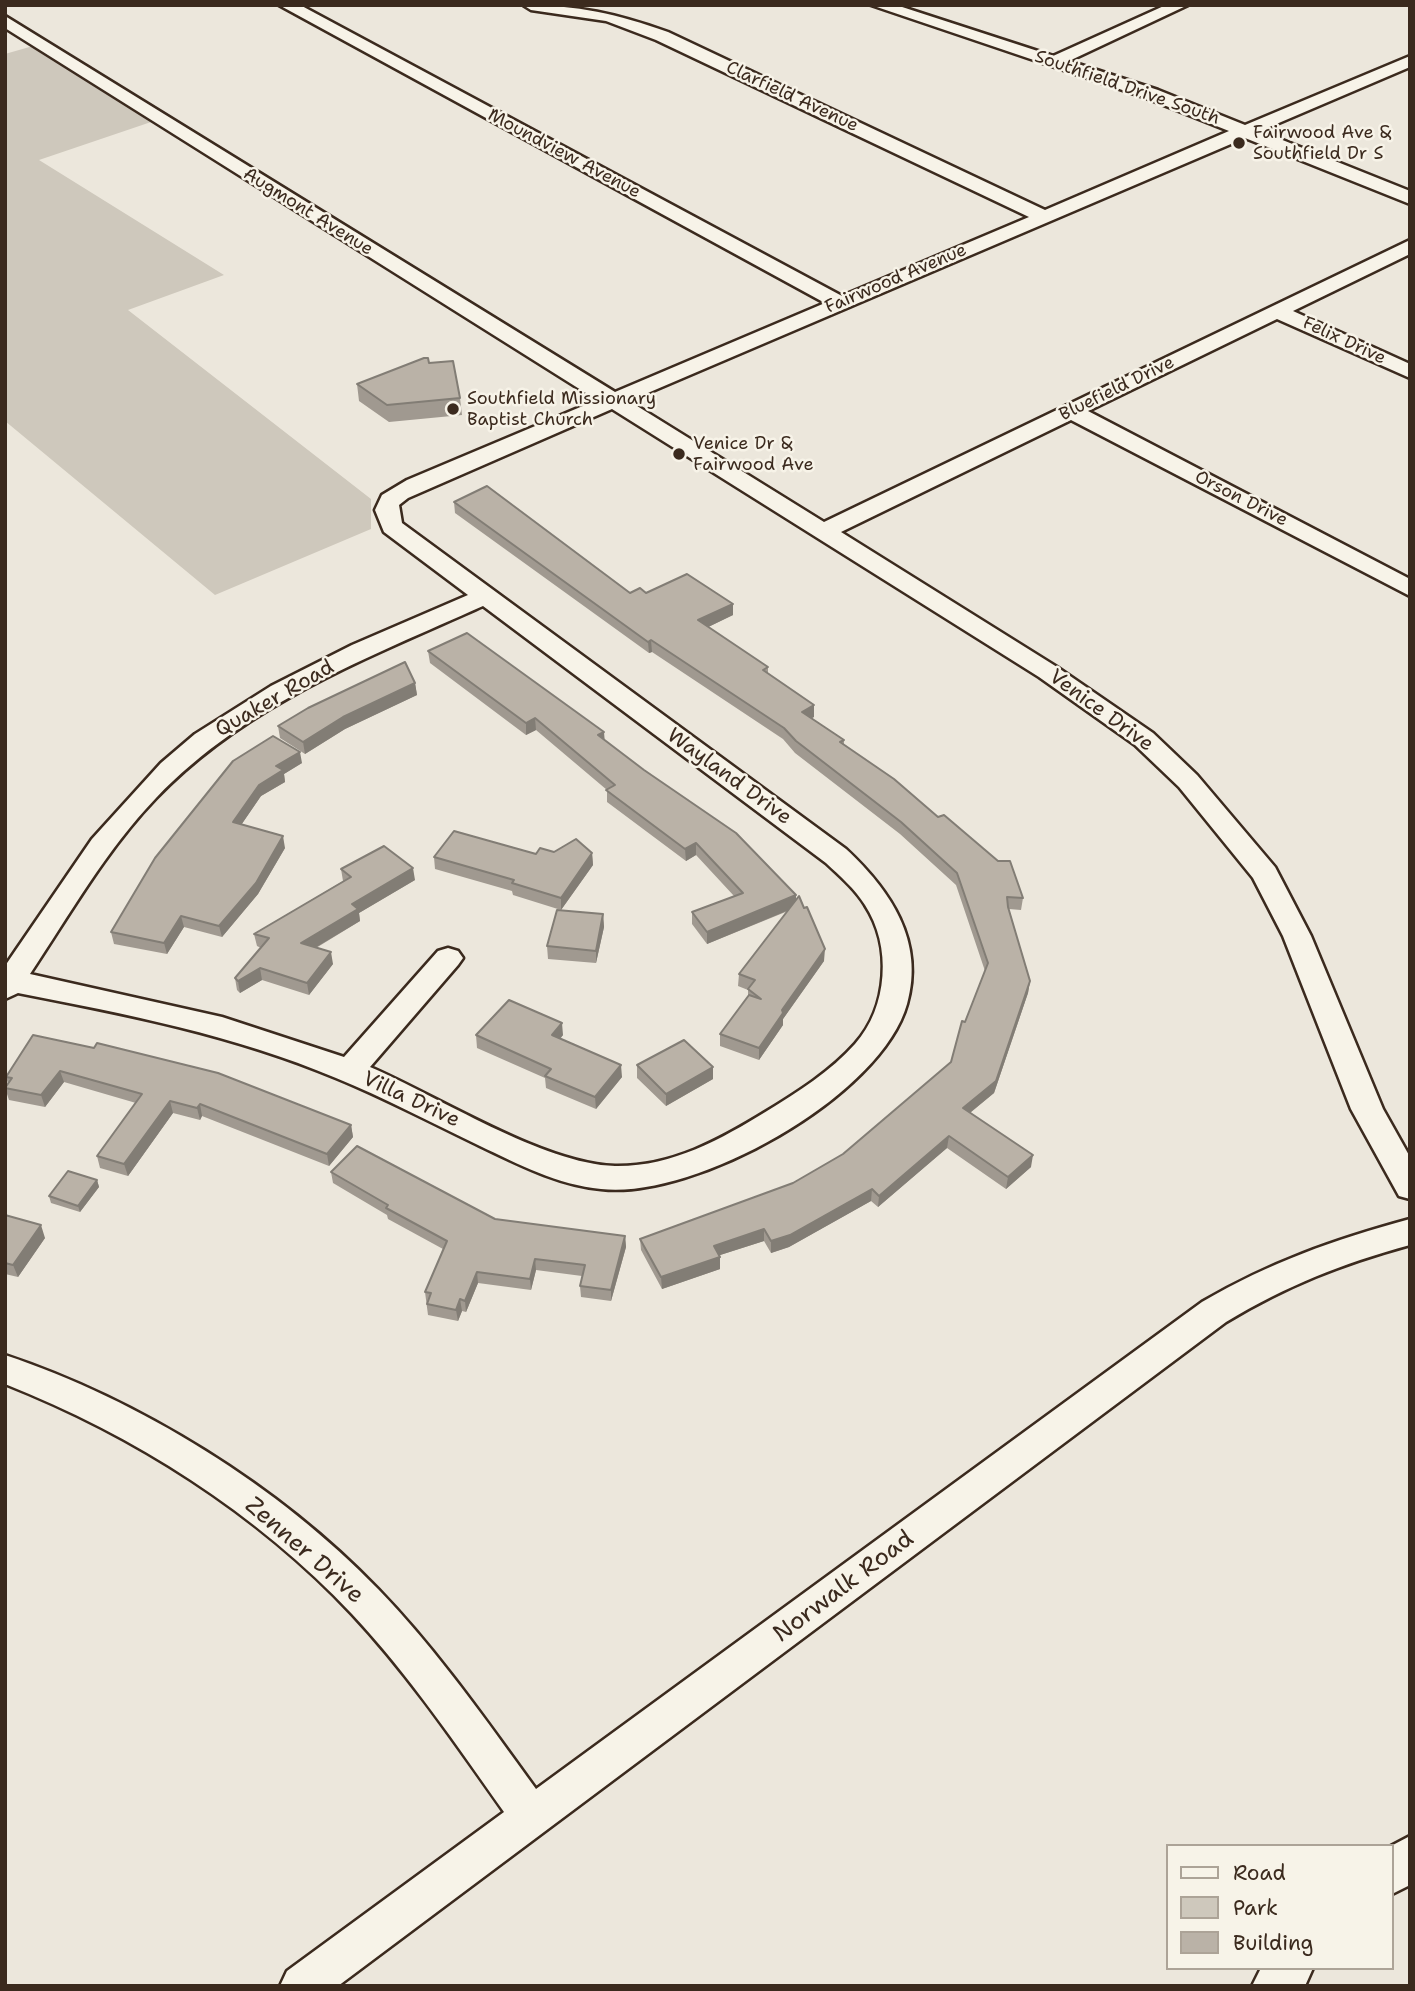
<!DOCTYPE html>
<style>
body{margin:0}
#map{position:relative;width:1415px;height:1991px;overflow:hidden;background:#ece7dc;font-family:"Shantell Sans",sans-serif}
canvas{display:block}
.frame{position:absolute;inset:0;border:7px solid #3b2a1e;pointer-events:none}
.legend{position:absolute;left:1166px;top:1844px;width:228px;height:126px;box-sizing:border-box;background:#f7f3e8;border:2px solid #aca397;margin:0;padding:9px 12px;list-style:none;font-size:21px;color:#3b2a1e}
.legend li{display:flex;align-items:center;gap:14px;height:35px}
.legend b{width:35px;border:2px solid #aca397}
</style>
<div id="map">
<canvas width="1415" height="1991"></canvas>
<div class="frame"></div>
<ul class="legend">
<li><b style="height:9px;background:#f7f3e8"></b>Road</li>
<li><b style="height:19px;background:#cec8bc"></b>Park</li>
<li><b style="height:19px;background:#bab2a7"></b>Building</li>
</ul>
</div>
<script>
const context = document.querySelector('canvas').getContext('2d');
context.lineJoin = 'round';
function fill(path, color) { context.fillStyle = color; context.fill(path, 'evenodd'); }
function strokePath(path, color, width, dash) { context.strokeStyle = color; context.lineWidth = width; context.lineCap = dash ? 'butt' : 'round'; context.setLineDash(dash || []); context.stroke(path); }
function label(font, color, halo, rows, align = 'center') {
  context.font = font + ' "Shantell Sans",sans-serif'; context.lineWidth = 5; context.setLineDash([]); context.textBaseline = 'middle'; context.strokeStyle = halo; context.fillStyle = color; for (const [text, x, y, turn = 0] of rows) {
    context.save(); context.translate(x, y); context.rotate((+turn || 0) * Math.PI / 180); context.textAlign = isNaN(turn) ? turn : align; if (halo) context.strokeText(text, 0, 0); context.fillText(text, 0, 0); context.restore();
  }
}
const green = new Path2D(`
 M 33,46 L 154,121 L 39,160 L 224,275 L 128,310 L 371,499 L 371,529 L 215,595 L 5,421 L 5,54 Z`);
const street = new Path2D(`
 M 279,5 L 300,5 L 842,296 L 1029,217 L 656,40 L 606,21 L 531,10 L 523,5 C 578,5 617,14 668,32 L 1045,210 L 1229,131 L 1146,98 L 871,5 L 896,5 L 1053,56 L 1166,5 L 1188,5 L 1069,61 L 1158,90 L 1245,125 L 1410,56 L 1410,67 L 1260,131 L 1410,191 L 1410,204 L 1245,138 L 629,401 L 824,522 L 1410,240 L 1410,254 L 1293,311 L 1410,364 L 1410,378 L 1277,319 L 1088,411 L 1410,579 L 1410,596 L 1071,420 L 841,532 L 1057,667 L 1153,733 L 1197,775 L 1275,867 L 1311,936 L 1383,1109 L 1410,1157 L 1410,1199 L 1399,1196 L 1351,1109 L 1283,936 L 1253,878 L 1179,787 L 1135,745 L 1039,677 L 612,409 L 408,498 L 399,505 L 402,523 L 846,849 C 890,890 925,941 907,1004 C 881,1097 694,1200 601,1189 C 558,1185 518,1164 480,1146 C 432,1123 385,1098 336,1078 C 234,1035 126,1014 18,993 L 5,999 L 5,966 L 92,839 L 161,763 L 195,734 L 271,686 L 352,645 L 468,595 L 384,532 L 375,510 L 382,495 L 407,480 L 597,400 L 5,28 L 5,16 L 615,392 L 825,303 ZM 483,606 L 826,863 C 840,876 855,889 865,905 C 892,946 888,1007 855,1044 C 831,1071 798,1092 767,1111 C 720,1140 671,1167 615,1166 C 543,1164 438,1096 370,1067 L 458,965 L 463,958 L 458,951 L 448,948 L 438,951 L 344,1057 L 222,1017 L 30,974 C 70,914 106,850 156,798 C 246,704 367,658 483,606 Z
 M 1410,1219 L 1410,1245 C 1341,1264 1288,1285 1226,1322 L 338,1986 L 280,1986 L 287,1971 L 504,1812 C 456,1744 409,1675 352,1614 C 257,1513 134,1435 5,1384 L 5,1355 C 140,1400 280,1487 378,1589 C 437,1650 486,1720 536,1789 L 1202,1302 C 1271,1262 1333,1240 1410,1219 Z
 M 1410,1836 L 1410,1885 L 1392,1894 L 1391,1846 Z
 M 1261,1968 L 1313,1968 L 1305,1986 L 1252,1986 Z`);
const wall = new Path2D(`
 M 429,363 L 460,398 L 462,415 L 389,422 L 359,401 L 357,384 Z
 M 454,502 L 630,593 L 646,593 L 733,615 L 708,627 L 768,667 L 768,673 L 814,705 L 814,717 L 811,718 L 844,740 L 844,745 L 1023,898 L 1021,910 L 1009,909 L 1030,981 L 1028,993 L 994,1093 L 970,1113 L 1031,1167 L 1006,1189 L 947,1148 L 878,1207 L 871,1201 L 789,1247 L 771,1253 L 764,1241 L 720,1255 L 720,1269 L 662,1289 L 641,1250 L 640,1239 L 793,1183 L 843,1154 L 951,1062 L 985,971 L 956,885 L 900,834 L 795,753 L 783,739 L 652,652 L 649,653 L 455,513 Z
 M 428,651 L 605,740 L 796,899 L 824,961 L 783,1019 L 783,1025 L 759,1060 L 720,1046 L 720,1034 L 748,996 L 748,990 L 738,986 L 739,974 L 788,911 L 707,944 L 692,924 L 692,912 L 734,896 L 696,855 L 686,861 L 607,802 L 607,790 L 536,730 L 526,735 L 430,663 Z
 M 415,683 L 417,695 L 345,729 L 305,754 L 280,738 L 278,726 Z
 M 233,761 L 302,763 L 284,774 L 285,782 L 261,796 L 241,825 L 285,848 L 258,894 L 222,937 L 184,927 L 167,954 L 114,944 L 111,932 Z
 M 554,852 L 592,853 L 593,865 L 561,910 L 513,895 L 512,891 L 435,869 L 434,857 L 536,854 Z
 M 341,869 L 415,880 L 359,913 L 360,921 L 316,948 L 333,964 L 309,995 L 262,980 L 240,993 L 237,990 L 235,978 L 261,948 L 257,946 L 254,934 L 343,881 Z
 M 603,914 L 604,927 L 596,963 L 548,959 L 547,946 Z
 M 33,1035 L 351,1125 L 353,1137 L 329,1166 L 202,1116 L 200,1120 L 173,1113 L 128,1176 L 100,1168 L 97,1156 L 136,1103 L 64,1082 L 45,1107 L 9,1100 L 5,1088 L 8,1084 L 6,1077 Z
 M 476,1035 L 563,1035 L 560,1039 L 622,1077 L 596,1109 L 546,1088 L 545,1078 L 477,1048 Z
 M 637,1065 L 713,1079 L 666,1106 L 637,1078 Z
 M 331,1172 L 495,1219 L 625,1236 L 626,1247 L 611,1301 L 581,1297 L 580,1286 L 582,1276 L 536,1270 L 531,1290 L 478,1283 L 466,1312 L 462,1311 L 458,1321 L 428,1315 L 425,1292 L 443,1249 L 388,1219 L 387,1215 L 333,1183 Z
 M 97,1180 L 99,1187 L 80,1212 L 51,1203 L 49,1196 Z
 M 5,1215 L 45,1238 L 18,1277 L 5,1274 Z`);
const shadedWall = new Path2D(`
 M 733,604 L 733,615 L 698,632 L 698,620 Z
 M 651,640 L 652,652 L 649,653 L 648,642 Z
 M 415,683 L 417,695 L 345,729 L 305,754 L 303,742 L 343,717 Z
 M 814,705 L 814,717 L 801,724 L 802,712 Z
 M 535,718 L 536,730 L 526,735 L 526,723 Z
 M 604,732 L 605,744 L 598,735 Z
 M 300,752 L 302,763 L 284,774 L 285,782 L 261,796 L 235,834 L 233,822 L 259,785 L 276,766 Z
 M 283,836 L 285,848 L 258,894 L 222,937 L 219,926 Z
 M 696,843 L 696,855 L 686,861 L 685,849 Z
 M 592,853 L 593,865 L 561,910 L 561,898 Z
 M 413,868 L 415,880 L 359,913 L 360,921 L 303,955 L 301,943 L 352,904 Z
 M 796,895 L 796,907 L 707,944 L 707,932 Z
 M 603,914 L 604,927 L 596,963 L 596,951 Z
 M 181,916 L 184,927 L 167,954 L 164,943 Z
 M 825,949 L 824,961 L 783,1019 L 783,1025 L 759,1060 L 759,1048 L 782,1010 Z
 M 331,952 L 333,964 L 309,995 L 307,983 Z
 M 260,968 L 262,980 L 240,993 L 238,981 Z
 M 1030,981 L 1028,993 L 994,1093 L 961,1120 L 963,1108 Z
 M 562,1023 L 563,1035 L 553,1047 L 552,1035 Z
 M 621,1065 L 622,1077 L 596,1109 L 595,1097 Z
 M 713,1067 L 713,1079 L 666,1106 L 666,1094 Z
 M 60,1071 L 64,1082 L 45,1107 L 41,1095 Z
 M 170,1101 L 173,1113 L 128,1176 L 124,1164 Z
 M 200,1104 L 202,1116 L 200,1120 L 197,1108 Z
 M 351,1125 L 353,1137 L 329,1166 L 327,1154 Z
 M 949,1136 L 947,1148 L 878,1207 L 879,1196 Z
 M 1033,1155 L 1031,1167 L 1006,1189 L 1008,1177 Z
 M 97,1180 L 99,1187 L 80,1212 L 78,1206 Z
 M 872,1189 L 871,1201 L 789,1247 L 771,1253 L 771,1241 Z
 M 41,1225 L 45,1238 L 18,1277 L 13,1265 Z
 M 764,1229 L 764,1241 L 714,1257 L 714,1246 Z
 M 625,1236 L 626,1247 L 611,1301 L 611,1290 Z
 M 720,1257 L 720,1269 L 662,1289 L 661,1277 Z
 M 535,1259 L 536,1270 L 531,1290 L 530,1279 Z
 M 477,1272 L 478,1283 L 466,1312 L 465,1301 Z
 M 460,1299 L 462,1311 L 458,1321 L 456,1310 Z`);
const building = new Path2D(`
 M 424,358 L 428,358 L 429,363 L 453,361 L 460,398 L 387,405 L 357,384 Z
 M 487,486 L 630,593 L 640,588 L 646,593 L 687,574 L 733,604 L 698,620 L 768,667 L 763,670 L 814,705 L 802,712 L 844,740 L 840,742 L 894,779 L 938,817 L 944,815 L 998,861 L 1010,861 L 1023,898 L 1007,897 L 1008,907 L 1030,981 L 996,1081 L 963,1108 L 1033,1155 L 1008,1177 L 949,1136 L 879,1196 L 872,1189 L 790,1235 L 771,1241 L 764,1229 L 714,1246 L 720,1257 L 661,1277 L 640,1239 L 793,1183 L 843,1154 L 951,1062 L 962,1021 L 965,1022 L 988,963 L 957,873 L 901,822 L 796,741 L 784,728 L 651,640 L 648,642 L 454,502 Z
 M 467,633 L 604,732 L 598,735 L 644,770 L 736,833 L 796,895 L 707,932 L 692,912 L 743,893 L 696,843 L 685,849 L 606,790 L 615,785 L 535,718 L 526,723 L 428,651 Z
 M 405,662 L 415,683 L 343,717 L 303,742 L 278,726 L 308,708 Z
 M 273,736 L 300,752 L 276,766 L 283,770 L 259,785 L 233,822 L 283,836 L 256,883 L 219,926 L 181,916 L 164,943 L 111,932 L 155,858 L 233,761 Z
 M 454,831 L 536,854 L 540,848 L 554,852 L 576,839 L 592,853 L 561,898 L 512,883 L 514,880 L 434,857 Z
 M 384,846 L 413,868 L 352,904 L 358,909 L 301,943 L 331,952 L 307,983 L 260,968 L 238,981 L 235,978 L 269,938 L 254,934 L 351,877 L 341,869 Z
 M 799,896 L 804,908 L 807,907 L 825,949 L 782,1010 L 783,1013 L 759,1048 L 720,1034 L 749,995 L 761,999 L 748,989 L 755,980 L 739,974 Z
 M 557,910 L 603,914 L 596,951 L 547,946 Z
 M 509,1000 L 562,1023 L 552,1035 L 621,1065 L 595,1097 L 545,1076 L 551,1069 L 476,1035 Z
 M 33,1035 L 94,1048 L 97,1043 L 218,1073 L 351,1125 L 327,1154 L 200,1104 L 197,1108 L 170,1101 L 124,1164 L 97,1156 L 142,1094 L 60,1071 L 41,1095 L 5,1088 L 12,1078 L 6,1077 Z
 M 684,1040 L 713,1067 L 666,1094 L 637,1065 Z
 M 357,1146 L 495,1219 L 625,1236 L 611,1290 L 580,1286 L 585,1265 L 535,1259 L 530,1279 L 477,1272 L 465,1301 L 460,1299 L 456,1310 L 427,1304 L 431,1293 L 425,1292 L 447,1241 L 386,1208 L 388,1205 L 331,1172 Z
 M 68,1171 L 97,1180 L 78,1206 L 49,1196 Z
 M 5,1215 L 41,1225 L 13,1265 L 5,1263 Z`);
const markers = [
 [1239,143,7,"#3b2a1e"],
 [453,409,7,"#3b2a1e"],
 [679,454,7,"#3b2a1e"]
];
const farStreetnames = [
 ["Southfield Drive South",1127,88,19],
 ["Clarfield Avenue",792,97,25],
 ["Moundview Avenue",564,154,28],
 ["Augmont Avenue",308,212,32],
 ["Fairwood Avenue",896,279,-23],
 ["Felix Drive",1344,341,25],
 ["Bluefield Drive",1117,389,-26],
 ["Orson Drive",1241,499,27]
];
const farPoinames = [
 ["Fairwood Ave &",1253,133],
 ["Southfield Dr S",1253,154],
 ["Southfield Missionary",467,399],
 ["Baptist Church",467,420],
 ["Venice Dr &",693,444],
 ["Fairwood Ave",693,465]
];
const streetNames = [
 ["Quaker Road",275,699,-30],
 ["Venice Drive",1101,711,36],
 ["Wayland Drive",729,777,36],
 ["Villa Drive",411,1100,25]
];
const nearStreetnames = [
 ["Zenner Drive",304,1551,41],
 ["Norwalk Road",844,1587,-37]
];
fill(green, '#cec8bc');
strokePath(street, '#3b2a1e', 5);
fill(street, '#f7f3e8');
fill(wall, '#a09990');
fill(shadedWall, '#827d75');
fill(building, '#bab2a7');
strokePath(building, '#827d75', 2);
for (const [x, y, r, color] of markers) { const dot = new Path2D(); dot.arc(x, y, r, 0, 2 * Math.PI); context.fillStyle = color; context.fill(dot); strokePath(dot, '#f7f3e8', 2.5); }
label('18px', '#3b2a1e', '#f7f3e8', farStreetnames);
label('18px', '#3b2a1e', '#f7f3e8', farPoinames, 'left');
label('21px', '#3b2a1e', '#f7f3e8', streetNames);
label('24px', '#3b2a1e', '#f7f3e8', nearStreetnames);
</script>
